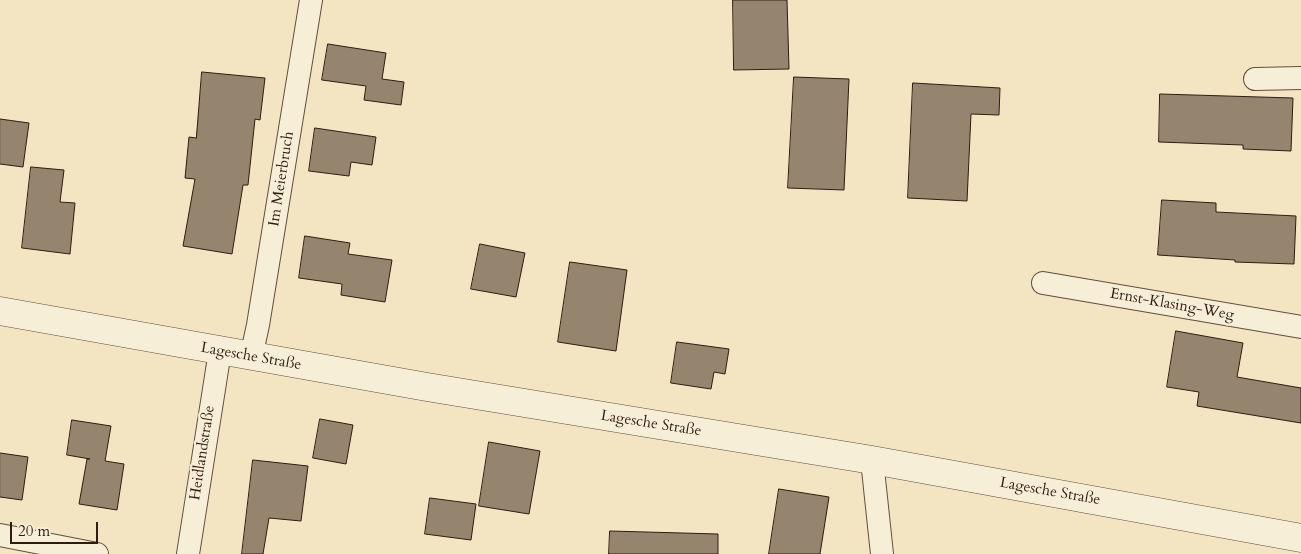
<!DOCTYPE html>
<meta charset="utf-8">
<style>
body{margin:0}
#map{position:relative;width:1301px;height:554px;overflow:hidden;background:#f3e5c2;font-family:Cardo,serif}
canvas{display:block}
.scale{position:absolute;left:10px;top:522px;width:88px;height:22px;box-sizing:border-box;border:2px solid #301b12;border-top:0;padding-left:6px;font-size:15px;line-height:18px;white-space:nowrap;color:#301b12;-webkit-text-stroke:4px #f7eed7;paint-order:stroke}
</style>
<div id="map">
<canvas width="1301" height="554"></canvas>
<div class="scale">20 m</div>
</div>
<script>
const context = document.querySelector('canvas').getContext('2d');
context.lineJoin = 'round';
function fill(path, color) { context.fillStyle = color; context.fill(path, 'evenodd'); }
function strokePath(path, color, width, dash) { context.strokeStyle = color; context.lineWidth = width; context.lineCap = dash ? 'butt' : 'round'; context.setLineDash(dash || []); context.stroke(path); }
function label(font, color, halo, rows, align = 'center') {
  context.font = font + ' Cardo,serif'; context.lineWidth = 4.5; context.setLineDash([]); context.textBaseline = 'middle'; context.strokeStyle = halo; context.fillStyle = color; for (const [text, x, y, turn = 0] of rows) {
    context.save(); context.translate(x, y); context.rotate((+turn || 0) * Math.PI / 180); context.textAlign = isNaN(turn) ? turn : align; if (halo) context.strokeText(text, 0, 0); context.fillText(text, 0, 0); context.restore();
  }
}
const building = new Path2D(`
 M 733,0 L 787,0 L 789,69 L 734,70 Z
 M 328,44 L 386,53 L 382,79 L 404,82 L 401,105 L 364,100 L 366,86 L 322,80 Z
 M 202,72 L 265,78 L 260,120 L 255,119 L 248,185 L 243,185 L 232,254 L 183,246 L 195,179 L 185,178 L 189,137 L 196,138 Z
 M 794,77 L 849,79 L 844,190 L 788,188 Z
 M 913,83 L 1000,88 L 999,115 L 971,114 L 967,201 L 908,198 Z
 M 1160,94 L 1293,98 L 1291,151 L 1243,149 L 1243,145 L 1159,142 Z
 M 0,119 L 29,123 L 23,167 L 0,164 Z
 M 315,128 L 376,137 L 372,165 L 351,162 L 349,176 L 309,171 Z
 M 31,167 L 64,170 L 60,202 L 75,203 L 70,254 L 22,248 Z
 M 1162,200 L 1216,203 L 1216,212 L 1296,216 L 1294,264 L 1235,262 L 1235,260 L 1158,255 Z
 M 305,236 L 350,243 L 348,254 L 392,260 L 385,302 L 341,295 L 342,284 L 299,278 Z
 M 480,244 L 525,253 L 516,297 L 471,289 Z
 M 570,262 L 627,270 L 616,351 L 558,342 Z
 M 1176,331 L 1243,343 L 1237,377 L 1301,388 L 1301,423 L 1197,406 L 1199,392 L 1167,387 Z
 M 677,342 L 729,349 L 725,374 L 714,372 L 711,389 L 671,383 Z
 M 320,419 L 353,425 L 346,464 L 313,458 Z
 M 72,420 L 111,426 L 105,461 L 124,464 L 117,510 L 79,504 L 87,459 L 90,459 L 67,455 Z
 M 489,442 L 540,451 L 529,514 L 479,506 Z
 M 0,453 L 28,457 L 22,500 L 0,497 Z
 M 253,460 L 308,466 L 301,521 L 269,518 L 263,554 L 242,554 Z
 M 779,489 L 829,497 L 820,554 L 769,554 Z
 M 430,498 L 476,504 L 471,540 L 425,534 Z
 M 610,531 L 718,534 L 718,554 L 609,554 Z`);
const minor = new Path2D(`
 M 1255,79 L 1301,78
 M 1043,283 L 1301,327
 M 251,357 L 258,325 L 311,0
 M 872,460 L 882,554
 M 0,535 L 97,554
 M 188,554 L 220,351`);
const tertiary = new Path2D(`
 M 0,311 L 427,387 L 872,460 L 1301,538`);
const streetNames = [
 ["Im Meierbruch",282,179,-81],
 ["Ernst-Klasing-Weg",1172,305,10],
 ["Lagesche Straße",251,357,10],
 ["Lagesche Straße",651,424,9],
 ["Heidlandstraße",203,453,-81],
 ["Lagesche Straße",1050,492,10]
];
fill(building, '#95846e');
strokePath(building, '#301b12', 1);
strokePath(minor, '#614e3e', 24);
strokePath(tertiary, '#614e3e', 29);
strokePath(minor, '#f7eed7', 22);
strokePath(tertiary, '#f7eed7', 28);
label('15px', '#301b12', '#f7eed7', streetNames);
</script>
